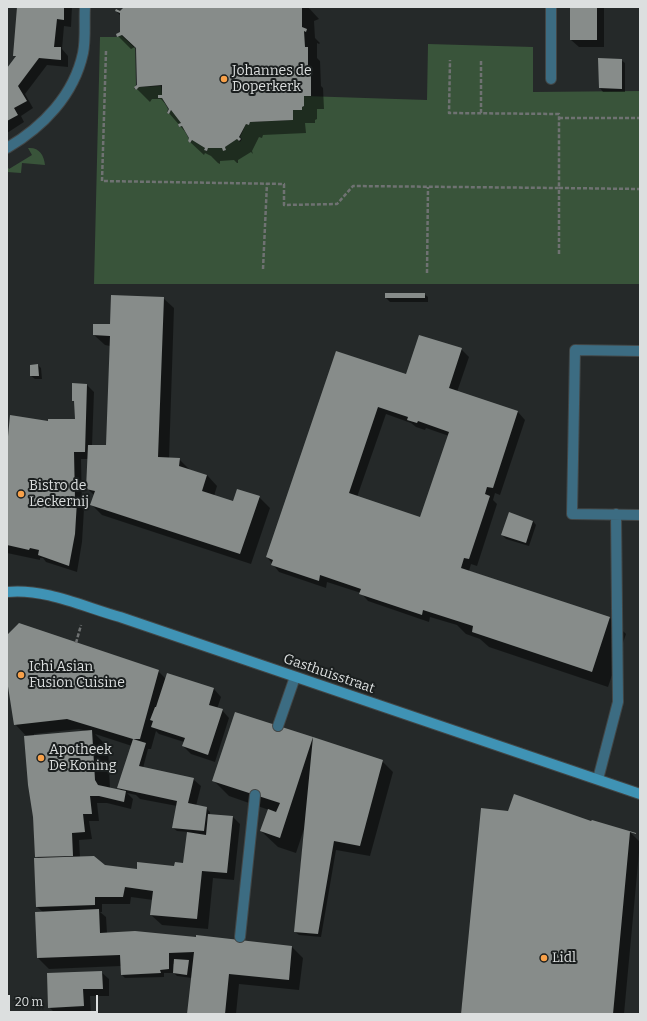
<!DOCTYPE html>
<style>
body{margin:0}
#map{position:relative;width:647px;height:1021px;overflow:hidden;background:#252929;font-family:Bitter,serif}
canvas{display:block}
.frame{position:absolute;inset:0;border:8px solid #dcdfdf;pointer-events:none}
.scale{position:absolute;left:8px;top:995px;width:90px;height:18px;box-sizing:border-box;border:2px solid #dcdfdf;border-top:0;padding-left:5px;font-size:12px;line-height:14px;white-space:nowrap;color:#dcdfdf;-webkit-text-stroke:3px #1b1f1f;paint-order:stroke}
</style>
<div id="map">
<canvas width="647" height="1021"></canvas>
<div class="frame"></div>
<div class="scale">20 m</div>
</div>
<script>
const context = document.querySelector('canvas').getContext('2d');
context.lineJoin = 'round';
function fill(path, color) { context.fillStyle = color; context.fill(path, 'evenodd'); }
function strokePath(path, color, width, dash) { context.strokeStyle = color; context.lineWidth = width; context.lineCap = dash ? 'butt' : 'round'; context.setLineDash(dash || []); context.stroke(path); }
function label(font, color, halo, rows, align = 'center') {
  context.font = font + ' Bitter,serif'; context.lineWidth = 4; context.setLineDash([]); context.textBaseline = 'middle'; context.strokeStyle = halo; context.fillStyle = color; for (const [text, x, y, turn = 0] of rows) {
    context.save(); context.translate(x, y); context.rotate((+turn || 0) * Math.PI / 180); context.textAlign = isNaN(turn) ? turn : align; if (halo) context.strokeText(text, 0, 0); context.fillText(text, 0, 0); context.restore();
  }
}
const green = new Path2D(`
 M 121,35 L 135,48 L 136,85 L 134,88 L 136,90 L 139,87 L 161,86 L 162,95 L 158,95 L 158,98 L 162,98 L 168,109 L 167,113 L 169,114 L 171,110 L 181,123 L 178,124 L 179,127 L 182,126 L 189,139 L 188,141 L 190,143 L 192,140 L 205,148 L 204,150 L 207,151 L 208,148 L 222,148 L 223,151 L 226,150 L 225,147 L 237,139 L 240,142 L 242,139 L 240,137 L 246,124 L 249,125 L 250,122 L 293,120 L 293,110 L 302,110 L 302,107 L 304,106 L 304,96 L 427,100 L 428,44 L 533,47 L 533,92 L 640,91 L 640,284 L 94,284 L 100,37 L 117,37 Z
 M 28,148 C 39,147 44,155 45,165 L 22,163 L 21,173 L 7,172 L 7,166 L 9,169 L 32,155 Z`);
const shadow = new Path2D(`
 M 18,7 L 72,7 L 71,27 L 64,26 L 62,49 L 68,56 L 68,67 L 47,65 L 25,94 L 33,108 L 21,116 L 24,122 L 7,133 L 7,69 L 16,58 L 14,55 Z
 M 125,7 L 308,7 L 319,19 L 314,21 L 315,38 L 320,43 L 319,44 L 317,43 L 317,58 L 320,61 L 321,86 L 323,88 L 324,109 L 317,109 L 317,119 L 315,120 L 315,123 L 305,123 L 306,133 L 263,135 L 262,138 L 259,137 L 252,151 L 253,154 L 251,152 L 238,160 L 238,163 L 237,163 L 234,160 L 220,161 L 220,164 L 218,163 L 211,156 L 205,153 L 204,155 L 189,141 L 191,138 L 188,135 L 168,112 L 170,109 L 161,99 L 152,99 L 150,102 L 135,87 L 138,85 L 137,49 L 135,47 L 131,49 L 118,36 L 121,33 L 121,16 L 116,11 L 121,12 Z
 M 571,7 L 604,7 L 604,47 L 579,47 L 571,40 Z
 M 599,59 L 621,60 L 625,63 L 625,92 L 603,92 L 600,88 Z
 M 386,294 L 424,294 L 428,297 L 428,302 L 390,302 L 386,298 Z
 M 163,298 L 174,308 L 169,459 L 179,459 L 190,470 L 207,475 L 217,486 L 214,496 L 234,503 L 259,497 L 270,508 L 251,564 L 102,515 L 91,504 L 94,495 L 87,488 L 88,459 L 81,459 L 82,508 L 84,509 L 82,542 L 77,572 L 46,562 L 43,558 L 40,558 L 40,560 L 7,553 L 7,458 L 49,423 L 76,420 L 75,403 L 73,400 L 87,385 L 94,392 L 92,446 L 107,446 L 110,346 L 105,345 L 94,335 Z
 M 461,349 L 469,357 L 457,392 L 518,412 L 525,420 L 500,495 L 495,493 L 493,500 L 497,504 L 477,566 L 471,564 L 469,571 L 610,618 L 626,634 L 608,687 L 489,647 L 480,639 L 466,634 L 457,625 L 430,617 L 429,622 L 368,601 L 361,593 L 327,582 L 326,588 L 279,572 L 267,557 L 337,352 L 407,375 ZM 386,414 L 411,423 L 416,427 L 425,430 L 426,428 L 449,436 L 421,519 L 357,497 Z
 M 38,365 L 41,368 L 42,379 L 35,379 L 31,376 Z
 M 509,513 L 533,521 L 536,525 L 529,546 L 506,539 L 502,535 Z
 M 7,636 L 158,671 L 166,679 L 168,674 L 214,689 L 221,697 L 217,709 L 222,710 L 229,718 L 215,762 L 191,754 L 183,746 L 184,742 L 159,734 L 156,731 L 151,749 L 148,749 L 143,768 L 193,779 L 201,786 L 196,806 L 206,808 L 210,812 L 210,815 L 233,817 L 240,824 L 234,880 L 213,878 L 208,929 L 162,925 L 151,915 L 153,900 L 131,897 L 130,904 L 102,904 L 102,912 L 100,912 L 106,917 L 107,933 L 196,938 L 197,936 L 292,947 L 303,958 L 299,990 L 239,984 L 236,1014 L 188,1014 L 192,978 L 177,976 L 174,973 L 164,973 L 164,977 L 125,978 L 122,975 L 121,966 L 49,969 L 38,958 L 36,913 L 43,912 L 37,907 L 39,859 L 36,856 L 27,737 L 15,724 L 9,685 L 7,683 ZM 79,729 L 87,731 L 34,736 L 34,734 ZM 95,734 L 132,746 L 118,788 L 122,791 L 110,789 L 108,747 ZM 127,793 L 136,795 L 140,799 L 177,806 L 173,828 L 177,831 L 188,832 L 184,866 L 137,870 L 105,866 L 80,857 L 79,840 L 92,839 L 89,821 L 99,821 L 97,803 L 107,803 L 131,809 L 133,799 ZM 173,964 L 175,964 L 174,970 L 173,970 Z
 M 312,738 L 382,761 L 393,772 L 370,856 L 336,850 L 321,937 L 299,935 L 295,932 L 304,829 L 296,853 L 278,847 L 261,831 L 269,810 L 229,796 L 213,780 Z
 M 592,823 L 630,832 L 640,842 L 624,1014 L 461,1014 L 464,984 Z
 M 101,972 L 109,979 L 109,996 L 90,996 L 91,1014 L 56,1014 L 49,1007 Z`);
const building = new Path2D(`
 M 17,7 L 64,7 L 64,20 L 57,19 L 54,47 L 61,47 L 61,60 L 39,58 L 18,86 L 27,101 L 14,108 L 18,115 L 7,121 L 7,68 L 16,56 L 13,56 Z
 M 124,7 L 302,7 L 302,27 L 307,29 L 306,32 L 304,31 L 305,47 L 308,47 L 308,74 L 311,74 L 311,96 L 304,96 L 304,106 L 302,107 L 302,110 L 293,110 L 293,120 L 250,122 L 249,125 L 246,124 L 239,137 L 241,139 L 239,141 L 237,139 L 225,147 L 226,150 L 223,151 L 222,148 L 208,148 L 207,151 L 204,150 L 205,148 L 192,140 L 190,143 L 188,141 L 189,138 L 182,126 L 179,127 L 178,124 L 181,123 L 171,110 L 169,114 L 167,113 L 169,109 L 162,98 L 158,98 L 158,95 L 162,95 L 162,85 L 139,87 L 136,90 L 134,87 L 137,85 L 136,48 L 122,35 L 117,37 L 116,34 L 120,32 L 120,13 L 115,11 L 116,9 L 120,11 Z
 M 570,7 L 597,7 L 597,40 L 570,40 Z
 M 598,58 L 622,59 L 622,89 L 599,88 Z
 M 385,293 L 425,293 L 425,298 L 385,298 Z
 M 111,295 L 164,297 L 158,457 L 180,458 L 179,466 L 207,475 L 202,491 L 233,501 L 237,489 L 260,496 L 240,554 L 90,505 L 95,491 L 86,489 L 88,445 L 106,445 L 110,336 L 93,335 L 93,324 L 110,324 Z
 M 419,335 L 462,348 L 449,388 L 518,411 L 493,488 L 487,487 L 485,494 L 490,496 L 469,559 L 464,558 L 461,568 L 610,617 L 592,672 L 472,632 L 473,626 L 423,610 L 422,615 L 359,594 L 361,589 L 320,575 L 319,581 L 271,565 L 273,560 L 266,557 L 336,351 L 406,374 ZM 378,407 L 408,417 L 407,420 L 417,423 L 418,421 L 449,432 L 420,517 L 349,493 Z
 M 38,364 L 39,376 L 30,376 L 30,365 Z
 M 72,383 L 87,384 L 85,452 L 74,452 L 75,500 L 77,501 L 75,534 L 69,566 L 38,555 L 39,550 L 30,548 L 29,550 L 7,545 L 7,447 L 10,415 L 48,421 L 48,419 L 75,419 L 74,401 L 72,401 Z
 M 509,512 L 533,521 L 526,543 L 501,535 Z
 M 19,623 L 159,670 L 140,739 L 133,739 L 146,743 L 139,766 L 194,778 L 188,803 L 207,807 L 204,831 L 172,828 L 177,801 L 117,788 L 133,739 L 67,719 L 14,725 L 7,680 L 7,635 Z
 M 167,673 L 214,688 L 209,705 L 223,709 L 208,755 L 182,746 L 185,738 L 151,727 L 153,721 L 150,720 L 155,707 L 156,707 Z
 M 235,712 L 313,737 L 280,838 L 260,831 L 268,809 L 276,812 L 280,803 L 212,781 Z
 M 92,730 L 95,780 L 98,785 L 126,791 L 124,802 L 99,796 L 90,796 L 92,814 L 83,814 L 85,832 L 72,833 L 73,856 L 35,857 L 33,817 L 28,785 L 24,736 Z
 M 313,737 L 383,760 L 360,846 L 334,841 L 318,934 L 294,932 Z
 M 514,794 L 591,821 L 592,820 L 636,833 L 636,834 L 630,832 L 613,1014 L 461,1014 L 481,808 L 508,811 Z
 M 208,814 L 233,816 L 227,873 L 202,871 L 197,919 L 150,915 L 153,891 L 125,887 L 123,897 L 95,897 L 95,905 L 36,907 L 34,858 L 94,856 L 105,865 L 137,869 L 137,862 L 174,866 L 175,862 L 183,863 L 187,832 L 206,835 Z
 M 99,909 L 100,933 L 135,931 L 196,937 L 196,935 L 292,946 L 289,980 L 229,974 L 225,1014 L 187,1014 L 194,952 L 169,953 L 169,969 L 160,970 L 161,973 L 121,975 L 120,955 L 37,958 L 35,912 Z
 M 174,959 L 189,960 L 187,975 L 173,973 Z
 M 102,971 L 103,989 L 83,989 L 84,1006 L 48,1008 L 47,973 Z`);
const path = new Path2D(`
 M 106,51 L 102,181 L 284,184 L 284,205 L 337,204 L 353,186 L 559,188 L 559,114 L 449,113 L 450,60
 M 481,113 L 481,60
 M 559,118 L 640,118
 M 559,254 L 559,188 L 640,189
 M 263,269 L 267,183
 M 427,273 L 428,187
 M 76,643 L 81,625`);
const lane = new Path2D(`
 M 640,351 L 575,350 L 572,514 L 640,515
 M 278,726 L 295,677
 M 598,779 L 618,702 L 616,514
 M 240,937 L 255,795`);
const street = new Path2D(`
 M 551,7 L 551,79
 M 7,148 C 43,127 74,95 83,53 C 86,38 84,22 85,7`);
const secondary = new Path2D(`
 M 7,592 C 45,588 84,607 120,617 L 640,794`);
const markers = [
 [224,79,4,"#f8a14a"],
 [21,494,4,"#f8a14a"],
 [21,675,4,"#f8a14a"],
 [41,758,4,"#f8a14a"],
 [544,958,4,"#f8a14a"]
];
const poiNames = [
 ["Johannes de",232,71],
 ["Doperkerk",232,87],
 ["Bistro de",29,486],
 ["Leckernij",29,502],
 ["Ichi Asian",29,667],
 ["Fusion Cuisine",29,683],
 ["Apotheek",49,750],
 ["De Koning",49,766],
 ["Lidl",552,958]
];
const streetNames = [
 ["Gasthuisstraat",329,674,19]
];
fill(green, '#39543a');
fill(shadow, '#0007');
fill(building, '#878c8a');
strokePath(lane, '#424646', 12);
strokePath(street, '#424646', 12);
strokePath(secondary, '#424646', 12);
strokePath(path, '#6f7272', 2.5, [4, 2]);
strokePath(lane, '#3c6c82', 10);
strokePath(street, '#3c6c82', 10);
strokePath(secondary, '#3f93b5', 10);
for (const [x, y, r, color] of markers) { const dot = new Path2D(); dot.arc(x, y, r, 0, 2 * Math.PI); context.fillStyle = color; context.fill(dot); strokePath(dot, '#1b1f1f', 1.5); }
label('14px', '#dcdfdf', '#1b1f1f', poiNames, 'left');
label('14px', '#dcdfdf', '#1b1f1f', streetNames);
</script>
